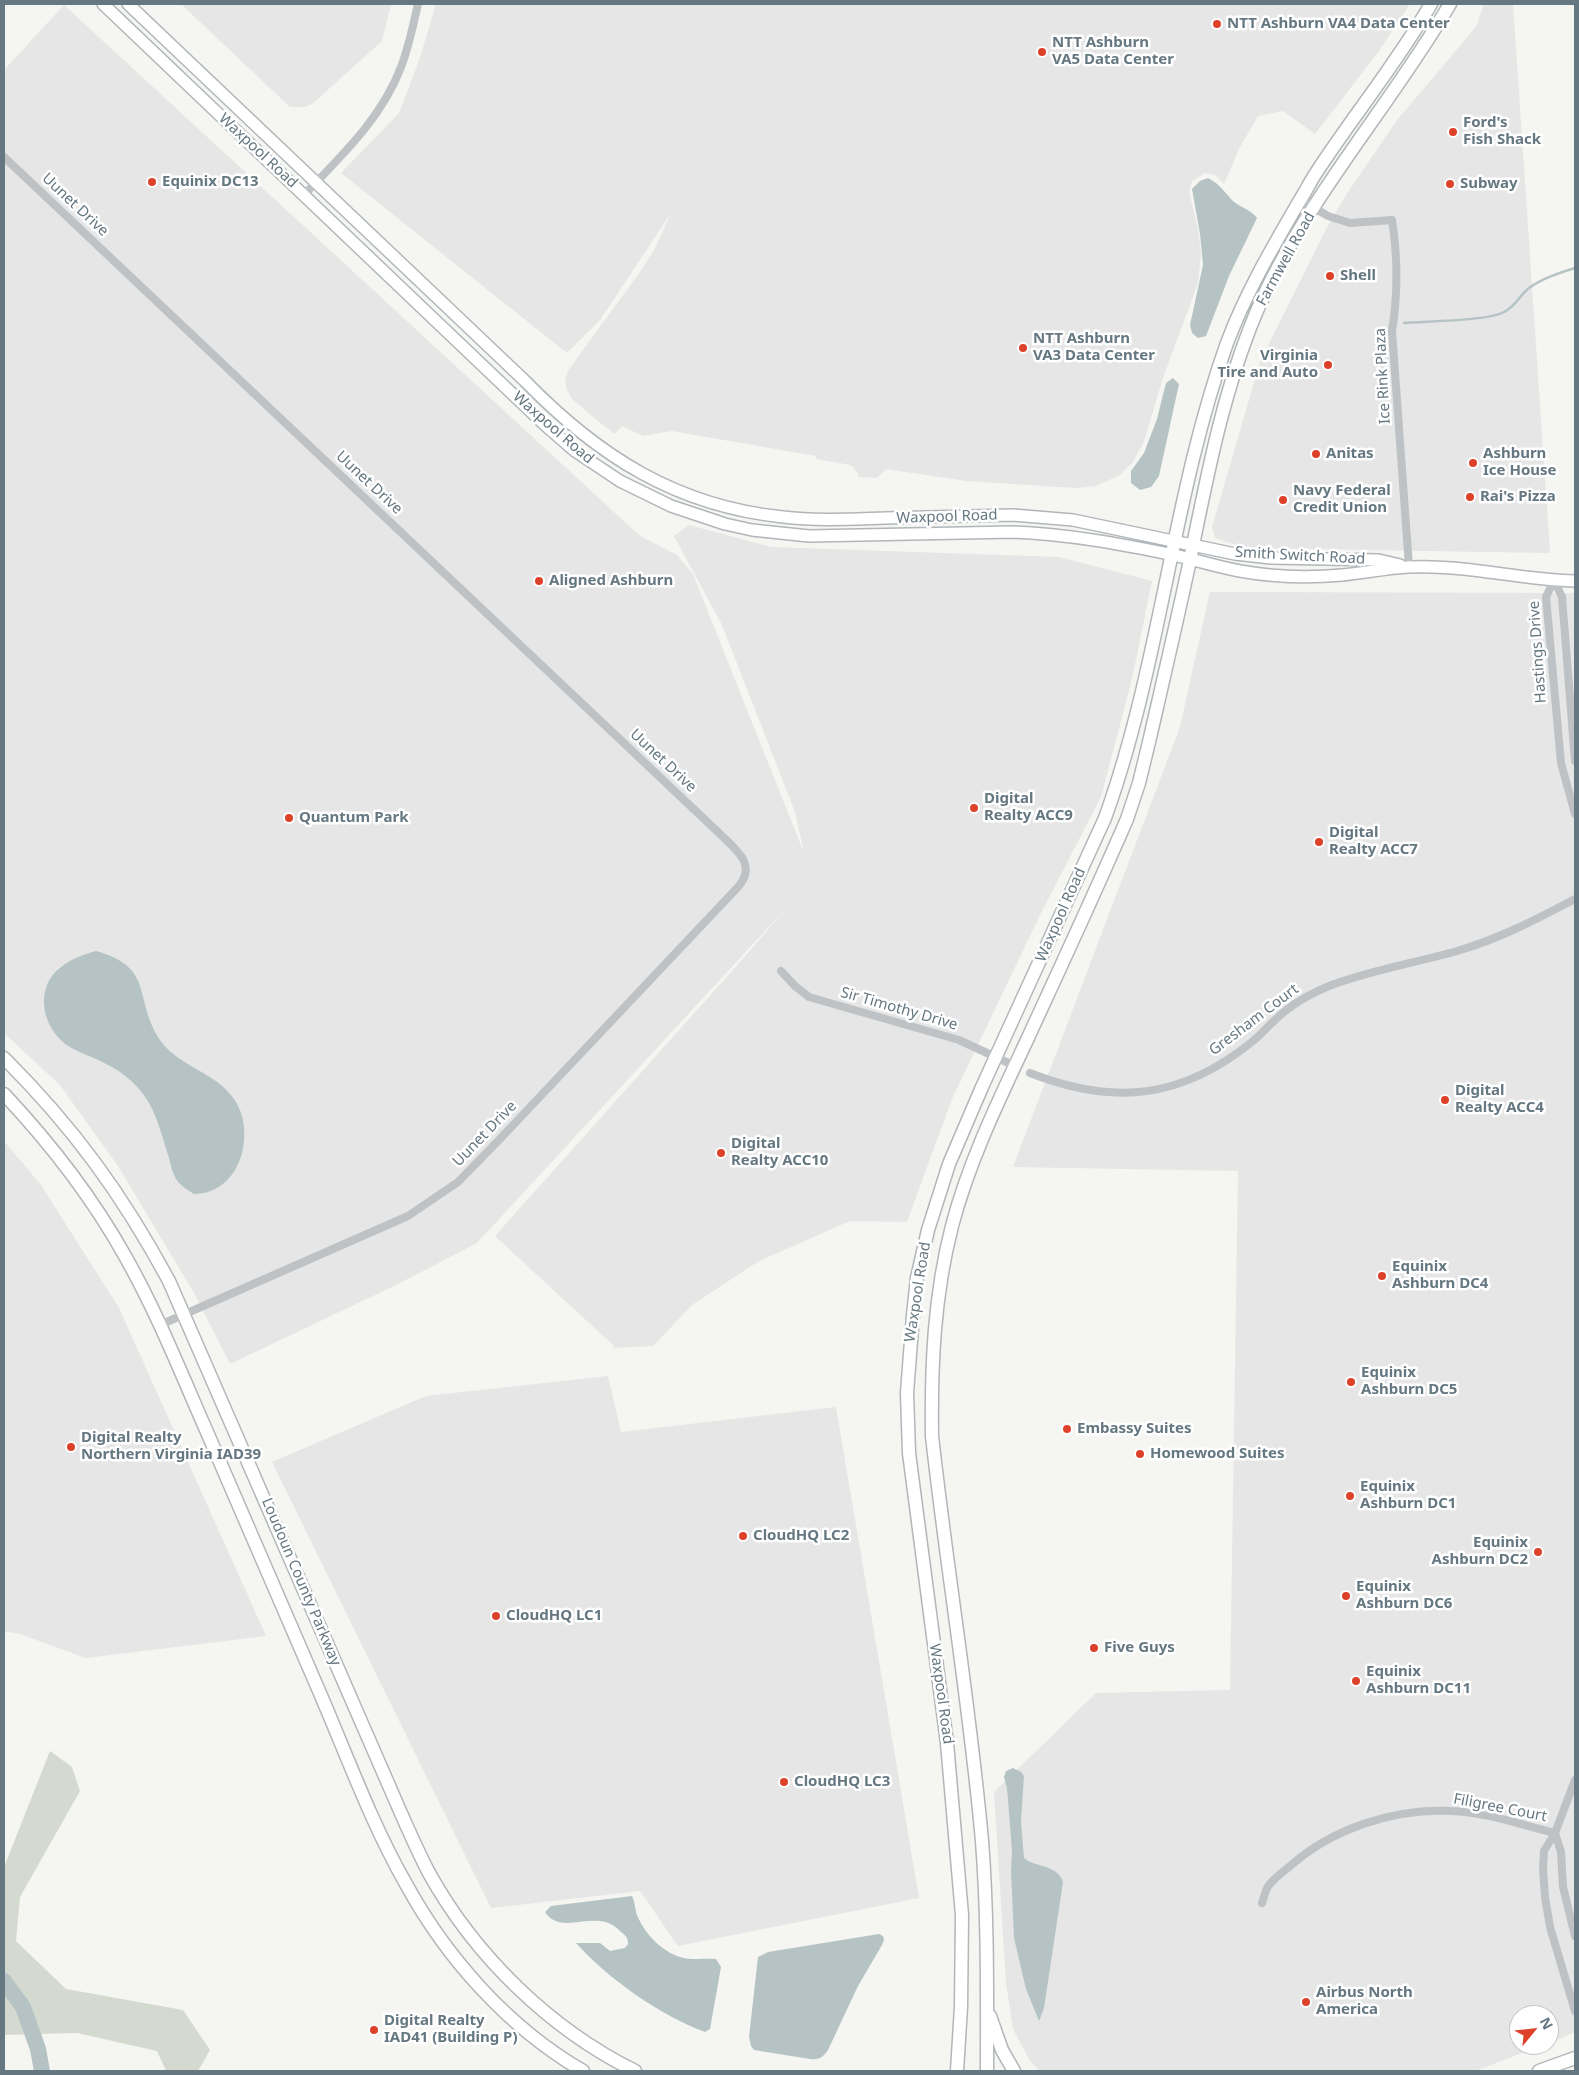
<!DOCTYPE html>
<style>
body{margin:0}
#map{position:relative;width:1579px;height:2075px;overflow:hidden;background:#f5f5f1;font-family:"Noto Sans",sans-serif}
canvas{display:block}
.frame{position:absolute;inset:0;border:5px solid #657781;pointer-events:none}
.north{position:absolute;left:1509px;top:2005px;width:50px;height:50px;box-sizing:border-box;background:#fff;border:1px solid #c1c9cd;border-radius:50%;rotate:62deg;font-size:14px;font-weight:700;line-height:20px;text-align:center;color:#657781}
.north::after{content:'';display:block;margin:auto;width:18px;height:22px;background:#dd4129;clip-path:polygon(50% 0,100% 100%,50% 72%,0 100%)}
</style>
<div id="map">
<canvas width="1579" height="2075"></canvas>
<div class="frame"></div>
<div class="north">N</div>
</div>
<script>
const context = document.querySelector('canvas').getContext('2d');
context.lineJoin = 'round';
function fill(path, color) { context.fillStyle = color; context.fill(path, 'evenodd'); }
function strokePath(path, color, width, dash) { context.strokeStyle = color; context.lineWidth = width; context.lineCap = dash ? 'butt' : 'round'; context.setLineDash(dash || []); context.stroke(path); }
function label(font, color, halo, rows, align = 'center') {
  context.font = font + ' "Noto Sans",sans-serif'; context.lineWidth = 5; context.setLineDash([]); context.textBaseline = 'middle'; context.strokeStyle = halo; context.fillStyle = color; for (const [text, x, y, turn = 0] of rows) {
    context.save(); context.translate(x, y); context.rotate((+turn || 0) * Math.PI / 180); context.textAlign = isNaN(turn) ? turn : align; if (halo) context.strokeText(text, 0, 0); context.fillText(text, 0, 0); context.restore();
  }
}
const built = new Path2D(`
 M 181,4 L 391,4 L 382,41 L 312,104 L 305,107 L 290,107 Z
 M 436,4 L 1410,4 L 1379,51 L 1315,134 L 1283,111 L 1258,116 L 1239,149 L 1224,184 L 1215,175 L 1205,173 L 1192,181 L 1189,192 L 1198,229 L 1201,254 L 1198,283 L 1164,375 L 1143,444 L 1133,462 L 1120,475 L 1096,486 L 1076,488 L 966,481 L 886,469 L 877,478 L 859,477 L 857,472 L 851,465 L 816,459 L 816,456 L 672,431 L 643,436 L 622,426 L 615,434 L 599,422 L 572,399 L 567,390 L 565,379 L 568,371 L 588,343 L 640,272 L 654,250 L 671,213 L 600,320 L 567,353 L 341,173 L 399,113 L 420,58 Z
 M 1484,4 L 1513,4 L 1550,553 L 1245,548 L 1215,538 L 1212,527 L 1260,362 L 1324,233 L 1344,198 L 1397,120 L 1476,27 Z
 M 64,5 L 640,536 L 677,555 L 693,574 L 804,853 L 795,812 L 722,625 L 674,536 L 689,525 L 771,547 L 1059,557 L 1152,581 L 1132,679 L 1101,797 L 1041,913 L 952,1099 L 907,1222 L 850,1221 L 759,1261 L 692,1305 L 653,1346 L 613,1348 L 614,1346 L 495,1236 L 748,953 L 787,907 L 477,1243 L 398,1284 L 230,1364 L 194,1293 L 118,1166 L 60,1085 L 4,1033 L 4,70 Z
 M 1210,592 L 1575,593 L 1575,2032 L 1549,2043 L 1549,2015 L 1519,2015 L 1519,2045 L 1543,2045 L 1475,2071 L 1040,2071 L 1030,2061 L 1013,2029 L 1006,1983 L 994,1792 L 1096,1693 L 1230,1690 L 1238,1171 L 1013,1167 L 1180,727 Z
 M 4,1141 L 41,1185 L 119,1308 L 266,1636 L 86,1658 L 20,1634 L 4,1631 Z
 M 608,1376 L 621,1432 L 836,1407 L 919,1898 L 678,1946 L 640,1891 L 491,1908 L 272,1462 L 426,1396 Z`);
const green = new Path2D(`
 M 50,1751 L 72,1767 L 80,1791 L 20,1897 L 16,1941 L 66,1989 L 183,2010 L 210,2050 L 198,2071 L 166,2071 L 157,2051 L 77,2033 L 4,2035 L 4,1867 Z`);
const water = new Path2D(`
 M 1208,178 C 1220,184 1225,193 1234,202 C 1242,208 1251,210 1257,218 L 1229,276 L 1206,336 L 1198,338 L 1192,333 L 1190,325 L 1203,265 L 1200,234 L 1192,189 L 1200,181 Z
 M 1173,378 L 1179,384 L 1159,476 L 1151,487 L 1140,490 L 1131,483 L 1131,471 L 1144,453 L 1157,419 L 1166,383 Z
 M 96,951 C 154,967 134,997 158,1037 C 175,1066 215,1071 234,1099 C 257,1132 241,1194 194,1194 C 189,1191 183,1187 179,1183 C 173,1176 171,1166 169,1158 C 162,1137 157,1112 143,1094 C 135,1083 121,1071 108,1065 C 96,1058 82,1054 70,1047 C 51,1036 39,1010 46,988 C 52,967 77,956 96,951 Z
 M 1013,1768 L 1021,1772 L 1024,1776 L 1021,1822 L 1024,1858 C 1036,1868 1057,1864 1063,1882 L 1044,2008 L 1039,2021 L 1026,1989 L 1014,1938 L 1011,1871 L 1012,1851 L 1007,1788 L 1004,1777 L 1006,1771 Z
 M 632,1896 C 635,1902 635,1909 637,1915 C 644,1932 659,1949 677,1956 C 689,1961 703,1958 716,1959 L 721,1967 L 710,2029 L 705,2032 C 661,2016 607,1978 576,1943 L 600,1943 L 610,1951 L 625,1948 L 628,1944 C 628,1937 625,1935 620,1931 C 597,1906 562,1938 545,1912 L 551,1906 Z
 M 879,1934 L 883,1936 L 884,1940 L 882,1945 L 858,1986 L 828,2050 C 823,2057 820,2060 810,2059 L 754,2050 L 751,2046 L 749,2037 L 758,1957 L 768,1952 Z`);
const stream = new Path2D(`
 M 1404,323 C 1426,321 1488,321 1504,312 C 1515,307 1520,295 1529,288 C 1543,278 1559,273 1575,268`);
const river = new Path2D(`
 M 4,1981 L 23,2007 L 38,2049 L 42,2071`);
const street = new Path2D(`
 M 4,157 L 719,833 C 735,849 758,864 738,887 L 498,1141 L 458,1182 L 408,1216 L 160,1325
 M 304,195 C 341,156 382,118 401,67 C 409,47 413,25 418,4
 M 1301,200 L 1328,216 L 1350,223 L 1392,220 C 1398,258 1398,294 1392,331 L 1409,567
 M 1554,580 L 1546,597 L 1561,763 L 1575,814
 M 1554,580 L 1562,597 L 1575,761
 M 781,971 L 795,986 L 809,997 L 959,1040 L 1015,1066
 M 1030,1073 C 1114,1106 1182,1099 1253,1041 C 1261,1035 1267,1027 1275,1020 C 1290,1005 1310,994 1329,986 C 1370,970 1415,963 1457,951 C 1499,939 1537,919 1575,899
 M 1575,1780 L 1555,1833 L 1544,1851 L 1543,1869 L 1545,1897 L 1550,1927 L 1575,2011
 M 1555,1833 L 1561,1852 L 1563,1887 L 1575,1936
 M 1262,1903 C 1264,1898 1265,1892 1267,1888 C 1272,1880 1281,1873 1289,1867 C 1331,1829 1394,1808 1451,1811 C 1486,1812 1521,1825 1555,1833`);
const secondary = new Path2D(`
 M 103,4 L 544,424 L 575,451 L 620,481 L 671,506 L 725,524 L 752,530 L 809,536 L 1013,532 C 1067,534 1121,544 1174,555 C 1196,560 1218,567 1240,571 C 1273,577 1309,578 1342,575 C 1364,573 1387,568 1409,567 C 1465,564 1520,580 1575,581
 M 128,4 L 525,381 C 598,456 676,506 783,517 C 817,521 851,519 885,518 C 927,517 970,516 1013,515 L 1073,520 L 1235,554 L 1271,558 L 1379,560 L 1400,565`);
const primary = new Path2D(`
 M 4,1058 C 74,1128 122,1194 169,1281 L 397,1804 C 407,1827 417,1850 429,1873 C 475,1956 550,2029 635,2071
 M 4,1094 C 50,1143 92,1197 125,1256 C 158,1314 183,1378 210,1439 C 245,1521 281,1602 316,1684 C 345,1750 370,1821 406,1884 C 447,1959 509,2028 583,2071
 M 990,2016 L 1002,2050 L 1014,2071
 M 957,2071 L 961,2007 L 962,1915 L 947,1743 L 909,1453 L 907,1393 L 913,1315 L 917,1278 L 928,1230 L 949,1164 L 982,1087 L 1105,818 C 1161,663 1172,497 1227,343 C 1246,292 1273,247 1300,200 C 1306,191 1310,182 1316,173 C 1353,116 1397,63 1431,4
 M 987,2071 C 987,1995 988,1917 982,1841 C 970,1706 947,1571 932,1436 C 931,1365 934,1296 952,1226 C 969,1161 999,1100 1027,1040 C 1061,966 1095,893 1127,819 L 1139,783 L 1149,742 C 1163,681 1177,621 1190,560 C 1207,476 1223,392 1256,313 C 1304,201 1389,108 1450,4
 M 1539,2071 L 1575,2058`);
const markers = [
 [1217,24,5,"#dd4129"],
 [1042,52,5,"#dd4129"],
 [1453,132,5,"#dd4129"],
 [152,182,5,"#dd4129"],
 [1450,184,5,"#dd4129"],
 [1330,276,5,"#dd4129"],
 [1023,348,5,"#dd4129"],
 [1328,365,5,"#dd4129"],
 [1316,454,5,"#dd4129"],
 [1473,463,5,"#dd4129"],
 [1470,497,5,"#dd4129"],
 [1283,500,5,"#dd4129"],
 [539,581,5,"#dd4129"],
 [974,808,5,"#dd4129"],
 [289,818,5,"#dd4129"],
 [1319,842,5,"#dd4129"],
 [1445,1100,5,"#dd4129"],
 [721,1153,5,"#dd4129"],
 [1382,1276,5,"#dd4129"],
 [1351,1382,5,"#dd4129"],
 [1067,1429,5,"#dd4129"],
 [71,1447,5,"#dd4129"],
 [1140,1454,5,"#dd4129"],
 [1350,1496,5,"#dd4129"],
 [743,1536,5,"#dd4129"],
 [1538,1552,5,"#dd4129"],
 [1346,1596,5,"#dd4129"],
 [496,1616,5,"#dd4129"],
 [1094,1648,5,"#dd4129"],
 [1356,1681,5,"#dd4129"],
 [784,1782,5,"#dd4129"],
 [1306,2002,5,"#dd4129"],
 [374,2030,5,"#dd4129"]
];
const poiNames = [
 ["NTT Ashburn VA4 Data Center",1227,24],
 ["NTT Ashburn",1052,43],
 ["VA5 Data Center",1052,60],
 ["Ford's",1463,123],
 ["Fish Shack",1463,140],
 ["Equinix DC13",162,182],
 ["Subway",1460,184],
 ["Shell",1340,276],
 ["NTT Ashburn",1033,339],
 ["VA3 Data Center",1033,356],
 ["Virginia",1318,356,"right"],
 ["Tire and Auto",1318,373,"right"],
 ["Anitas",1326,454],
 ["Ashburn",1483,454],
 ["Ice House",1483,471],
 ["Navy Federal",1293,491],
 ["Credit Union",1293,508],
 ["Rai's Pizza",1480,497],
 ["Aligned Ashburn",549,581],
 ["Digital",984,799],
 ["Realty ACC9",984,816],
 ["Quantum Park",299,818],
 ["Digital",1329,833],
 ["Realty ACC7",1329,850],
 ["Digital",1455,1091],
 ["Realty ACC4",1455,1108],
 ["Digital",731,1144],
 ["Realty ACC10",731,1161],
 ["Equinix",1392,1267],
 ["Ashburn DC4",1392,1284],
 ["Equinix",1361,1373],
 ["Ashburn DC5",1361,1390],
 ["Embassy Suites",1077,1429],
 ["Digital Realty",81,1438],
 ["Northern Virginia IAD39",81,1455],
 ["Homewood Suites",1150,1454],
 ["Equinix",1360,1487],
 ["Ashburn DC1",1360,1504],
 ["CloudHQ LC2",753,1536],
 ["Equinix",1528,1543,"right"],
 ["Ashburn DC2",1528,1560,"right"],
 ["Equinix",1356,1587],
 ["Ashburn DC6",1356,1604],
 ["CloudHQ LC1",506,1616],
 ["Five Guys",1104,1648],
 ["Equinix",1366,1672],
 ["Ashburn DC11",1366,1689],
 ["CloudHQ LC3",794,1782],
 ["Airbus North",1316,1993],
 ["America",1316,2010],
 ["Digital Realty",384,2021],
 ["IAD41 (Building P)",384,2038]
];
const streetNames = [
 ["Waxpool Road",258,151,43],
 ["Uunet Drive",75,205,43],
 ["Farmwell Road",1286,259,-61],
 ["Ice Rink Plaza",1383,376,-93],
 ["Waxpool Road",553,428,41],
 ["Uunet Drive",369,483,43],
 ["Waxpool Road",947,517,-2],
 ["Smith Switch Road",1300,556,3],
 ["Hastings Drive",1538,652,-94],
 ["Uunet Drive",663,761,43],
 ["Waxpool Road",1061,915,-66],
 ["Sir Timothy Drive",899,1009,16],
 ["Gresham Court",1254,1020,-37],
 ["Uunet Drive",485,1134,-46],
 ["Waxpool Road",918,1292,-81],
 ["Loudoun County Parkway",301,1582,67],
 ["Waxpool Road",941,1694,82],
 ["Filigree Court",1500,1808,11]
];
fill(built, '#e5e6e5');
fill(green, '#d5dad0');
fill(water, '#b5c3c5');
strokePath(stream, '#b5c3c5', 2.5);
strokePath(river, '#b5c3c5', 16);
strokePath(secondary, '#b0b6ba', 14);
strokePath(primary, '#b1b6b9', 15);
strokePath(street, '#bec2c5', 8);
strokePath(secondary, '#fff', 11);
strokePath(primary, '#fff', 12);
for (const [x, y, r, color] of markers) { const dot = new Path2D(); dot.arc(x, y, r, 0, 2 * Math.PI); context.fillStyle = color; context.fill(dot); strokePath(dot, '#fff', 2); }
label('bold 15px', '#657781', '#fff', poiNames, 'left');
label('15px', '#657781', '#fff', streetNames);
</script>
